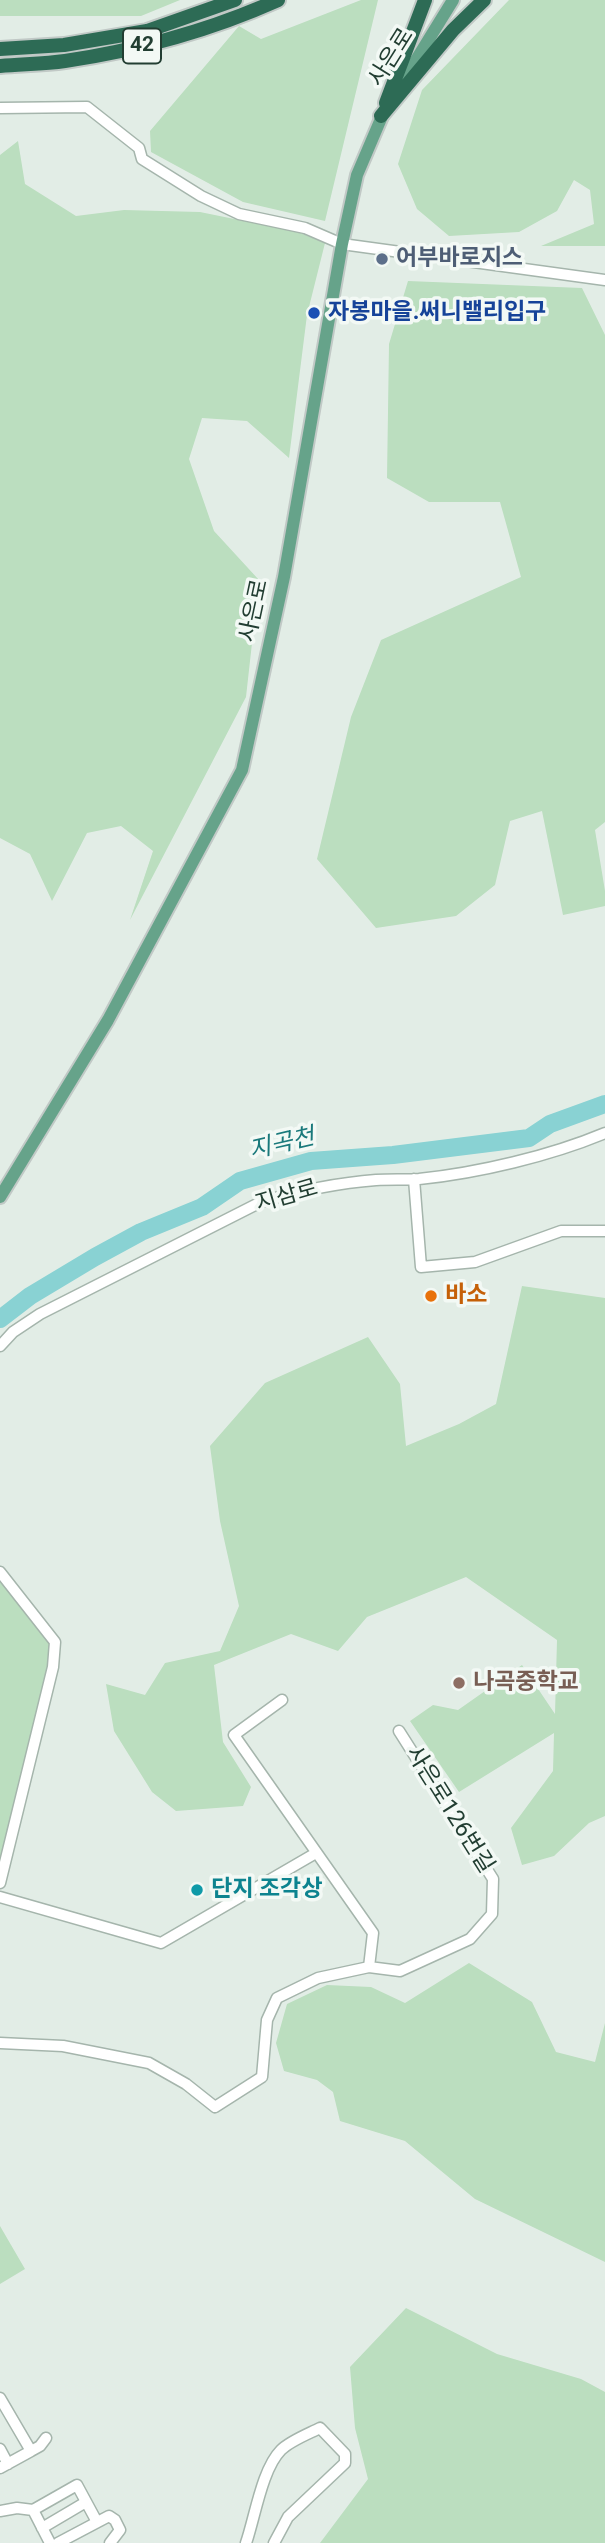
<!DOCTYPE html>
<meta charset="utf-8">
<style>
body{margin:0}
canvas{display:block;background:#e2ede6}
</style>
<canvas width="605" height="2543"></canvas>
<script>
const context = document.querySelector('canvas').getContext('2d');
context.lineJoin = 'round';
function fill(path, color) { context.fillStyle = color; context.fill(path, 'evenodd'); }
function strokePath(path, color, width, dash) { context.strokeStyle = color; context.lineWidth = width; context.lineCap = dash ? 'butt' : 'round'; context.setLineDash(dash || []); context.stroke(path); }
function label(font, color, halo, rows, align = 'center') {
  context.font = font + ' Roboto,"Noto Sans KR",sans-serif'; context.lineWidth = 7; context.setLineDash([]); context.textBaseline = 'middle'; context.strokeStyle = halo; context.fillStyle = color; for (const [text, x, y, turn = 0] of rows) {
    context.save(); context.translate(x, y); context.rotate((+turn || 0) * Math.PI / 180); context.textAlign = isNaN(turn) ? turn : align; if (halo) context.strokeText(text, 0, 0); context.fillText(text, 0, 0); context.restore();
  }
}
const green = new Path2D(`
 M 0,0 L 180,0 L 141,16 L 0,16 Z
 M 361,0 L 378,0 L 325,221 L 243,202 L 151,152 L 150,131 L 239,26 L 261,39 Z
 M 509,0 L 605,0 L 605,246 L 541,246 L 594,224 L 590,190 L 574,180 L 557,211 L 519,232 L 449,236 L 417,209 L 398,164 L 422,90 Z
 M 18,141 L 25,184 L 76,216 L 124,210 L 200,212 L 298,232 L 325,243 L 307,315 L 289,458 L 247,421 L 202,418 L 189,459 L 214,531 L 259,580 L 246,697 L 130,920 L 153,851 L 121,826 L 87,833 L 52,901 L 30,854 L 0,838 L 0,155 Z
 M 408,281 L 582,288 L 605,335 L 605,822 L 595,830 L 605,891 L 605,906 L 563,915 L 542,811 L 510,821 L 495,885 L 456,916 L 376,928 L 317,859 L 351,717 L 381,640 L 521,577 L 500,502 L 429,502 L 387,478 L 389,344 Z
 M 522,1286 L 605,1298 L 605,1816 L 589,1823 L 554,1856 L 522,1865 L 511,1828 L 553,1771 L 554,1733 L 459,1792 L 410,1721 L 433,1705 L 458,1710 L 522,1665 L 555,1714 L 557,1640 L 466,1577 L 367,1617 L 338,1651 L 291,1634 L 214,1665 L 223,1742 L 251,1787 L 243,1806 L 176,1811 L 152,1792 L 114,1731 L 106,1684 L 145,1695 L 165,1663 L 220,1651 L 239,1606 L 220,1521 L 210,1446 L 265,1383 L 368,1337 L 400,1384 L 406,1446 L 459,1424 L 496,1404 Z
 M 0,1572 L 55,1642 L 0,1878 Z
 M 469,1963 L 532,2002 L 556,2052 L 595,2062 L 605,2023 L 605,2262 L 475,2199 L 405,2141 L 340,2121 L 333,2092 L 317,2080 L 284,2071 L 276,2043 L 287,2004 L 327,1985 L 371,1987 L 405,2003 Z
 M 0,2226 L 25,2269 L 0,2284 Z
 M 406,2308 L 497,2354 L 581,2379 L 605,2392 L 605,2543 L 320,2543 L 368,2479 L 355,2428 L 350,2367 Z`);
const river = new Path2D(`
 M 0,1319 L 30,1296 L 95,1257 L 141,1232 L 202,1207 L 240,1181 L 311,1161 L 393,1155 L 529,1138 L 550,1124 L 605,1104`);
const minor = new Path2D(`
 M 0,108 L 87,107 L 139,148 L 142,159 L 201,196 L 239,214 L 305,228 L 342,244 L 605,280
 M 414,1179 L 421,1267 L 475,1262 L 561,1231 L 605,1231
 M 0,1346 L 13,1332 L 40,1314 L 261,1202 C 299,1191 336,1183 376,1180 C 390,1179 405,1180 419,1179 C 478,1173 550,1156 605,1133
 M 0,1572 L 55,1642 L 53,1667 L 0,1883
 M 282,1700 L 234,1735 L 373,1933 L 369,1967
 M 0,1897 L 161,1943 L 316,1853
 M 0,2043 L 63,2046 L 149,2063 L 186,2084 L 215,2107 L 262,2077 L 267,2020 L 277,1998 L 318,1978 L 369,1967 L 400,1971 L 470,1939 L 492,1914 L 493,1879 L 399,1731
 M 0,2398 L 31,2451 L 0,2468
 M 0,2449 L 8,2464
 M 31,2451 L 40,2446 L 46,2438
 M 33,2510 L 50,2543
 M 0,2511 L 17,2508 L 33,2510 L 77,2485 L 97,2522
 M 42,2528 L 86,2502
 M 58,2543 L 109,2516 L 115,2520 L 120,2530 L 110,2543
 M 246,2543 C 255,2517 262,2469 281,2450 C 290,2441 308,2434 320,2428 L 345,2454 L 345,2463 L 288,2517 L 274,2543`);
const major = new Path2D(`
 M 400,86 L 453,0
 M 0,1197 L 108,1020 L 242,770 L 284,577 L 342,244 L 357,175 L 386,107`);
const highway = new Path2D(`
 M 0,49 L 64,45 L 147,31 L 235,0
 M 0,66 C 21,64 44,64 65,61 C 138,50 211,30 278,0
 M 386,103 L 425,0
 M 381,116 L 453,30 L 484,0`);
const markers = [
 [382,259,7,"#5c6f8a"],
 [314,313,7,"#1a4fb4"],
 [431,1296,7,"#e8710a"],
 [459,1683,7,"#8d6e63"],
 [197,1890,7,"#0f9aa8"]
];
const shields = [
 [142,46,38]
];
const shieldNames = [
 ["42",142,46]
];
const streetNames = [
 ["사은로",392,58,-58],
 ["사은로",255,611,-78],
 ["지삼로",287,1197,-16],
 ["사은로126번길",449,1810,58]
];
const serviceNames = [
 ["어부바로지스",396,259]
];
const transitNames = [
 ["자봉마을.써니밸리입구",328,313]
];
const foodNames = [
 ["바소",445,1296]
];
const educationNames = [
 ["나곡중학교",473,1683]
];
const cultureNames = [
 ["단지 조각상",211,1890]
];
const waterNames = [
 ["지곡천",282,1145,-13]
];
fill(green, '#bbdebf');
strokePath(river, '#89d2d3', 18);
strokePath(minor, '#a5b5ac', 13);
strokePath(major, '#c1c9c6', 16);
strokePath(highway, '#c1c9c6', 18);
strokePath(minor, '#fff', 10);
strokePath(major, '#66a38a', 12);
strokePath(highway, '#2d6b55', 14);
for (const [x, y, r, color] of markers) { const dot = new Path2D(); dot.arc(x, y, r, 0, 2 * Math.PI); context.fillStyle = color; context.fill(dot); strokePath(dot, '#f3f9f5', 2.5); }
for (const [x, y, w] of shields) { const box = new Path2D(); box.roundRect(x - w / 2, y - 17.5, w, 35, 5); context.fillStyle = '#f3f9f5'; context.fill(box); strokePath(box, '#223e32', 2); }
label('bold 21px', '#223e32', null, shieldNames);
label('23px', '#223e32', '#f3f9f5', streetNames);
label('bold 23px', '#4e5e75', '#f3f9f5', serviceNames, 'left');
label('bold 23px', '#164399', '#f3f9f5', transitNames, 'left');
label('bold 23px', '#c56008', '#f3f9f5', foodNames, 'left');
label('bold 23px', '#785e54', '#f3f9f5', educationNames, 'left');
label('bold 23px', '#0d838f', '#f3f9f5', cultureNames, 'left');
label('italic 24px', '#1a797b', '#f3f9f5', waterNames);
</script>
